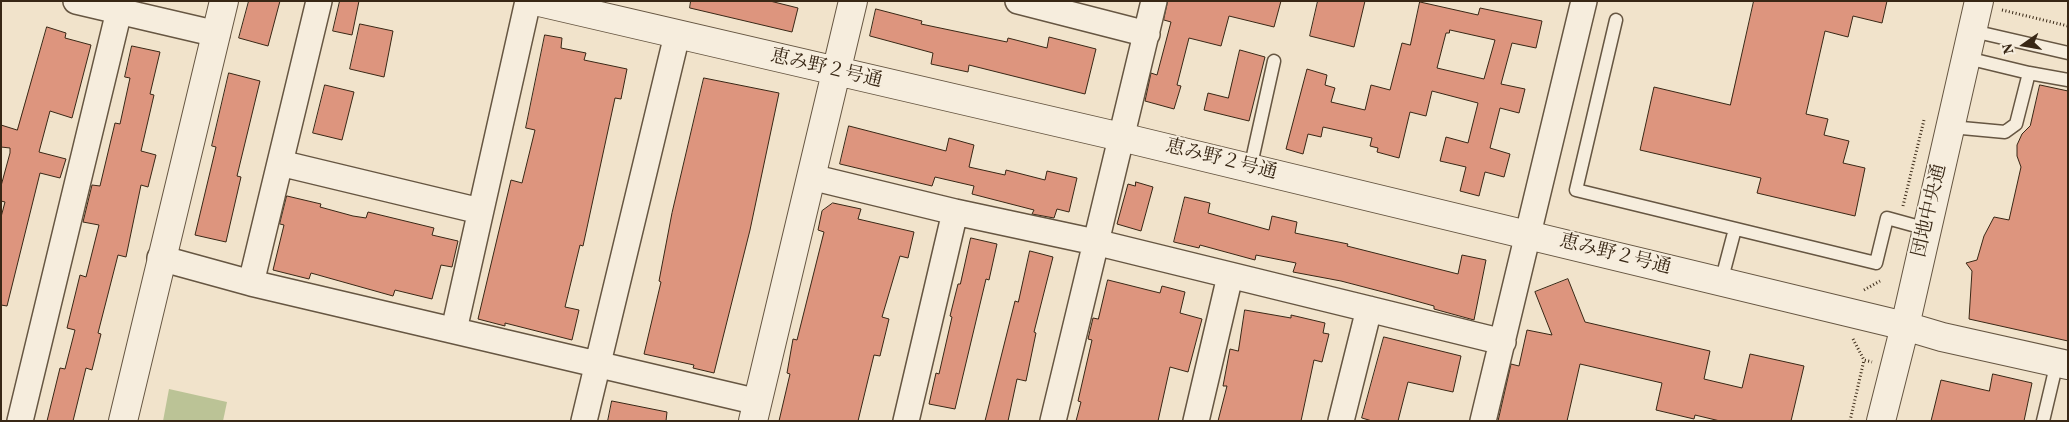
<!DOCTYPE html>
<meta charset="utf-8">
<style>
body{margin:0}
#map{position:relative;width:2069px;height:422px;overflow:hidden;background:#f1e3cb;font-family:Vollkorn,serif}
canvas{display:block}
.frame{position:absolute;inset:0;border:2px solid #382715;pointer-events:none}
.north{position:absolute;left:1999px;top:20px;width:50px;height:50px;-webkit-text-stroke:4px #f6eddd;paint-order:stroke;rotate:257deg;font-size:14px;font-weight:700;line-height:20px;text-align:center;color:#382715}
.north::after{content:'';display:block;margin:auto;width:18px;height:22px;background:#382715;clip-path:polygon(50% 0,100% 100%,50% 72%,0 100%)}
</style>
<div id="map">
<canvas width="2069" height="422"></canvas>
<div class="frame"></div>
<div class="north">N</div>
</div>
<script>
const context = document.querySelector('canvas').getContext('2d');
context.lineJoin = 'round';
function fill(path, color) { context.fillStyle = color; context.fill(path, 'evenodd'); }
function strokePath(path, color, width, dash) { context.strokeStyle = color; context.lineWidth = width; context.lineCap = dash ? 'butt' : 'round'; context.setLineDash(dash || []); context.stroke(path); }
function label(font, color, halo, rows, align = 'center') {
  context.font = font + ' Vollkorn,"Noto Serif JP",serif'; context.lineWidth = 4; context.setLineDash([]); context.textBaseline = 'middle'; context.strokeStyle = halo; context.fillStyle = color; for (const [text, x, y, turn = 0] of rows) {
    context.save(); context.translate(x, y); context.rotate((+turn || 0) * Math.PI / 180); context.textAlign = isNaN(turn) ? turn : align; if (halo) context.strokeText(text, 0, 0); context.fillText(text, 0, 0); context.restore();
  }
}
const green = new Path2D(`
 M 169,389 L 227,402 L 223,421 L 163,421 Z`);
const building = new Path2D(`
 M 249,1 L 280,1 L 268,46 L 239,38 Z
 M 340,1 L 359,1 L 352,35 L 333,31 Z
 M 691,1 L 770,1 L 798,8 L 792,32 L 690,8 Z
 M 1168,1 L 1281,1 L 1274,27 L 1229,16 L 1221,46 L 1189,38 L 1177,85 L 1181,86 L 1174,109 L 1145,101 L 1151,73 L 1157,75 L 1171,22 L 1164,20 Z
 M 1318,1 L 1365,1 L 1354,47 L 1310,36 Z
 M 1754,1 L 1887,1 L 1882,23 L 1853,16 L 1848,37 L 1825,31 L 1806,114 L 1828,119 L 1824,135 L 1849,141 L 1843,163 L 1865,168 L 1855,216 L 1757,193 L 1761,178 L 1640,150 L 1654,87 L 1730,105 Z
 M 1420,2 L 1478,15 L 1480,8 L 1542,21 L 1536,48 L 1512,43 L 1501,84 L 1525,89 L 1519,113 L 1500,108 L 1490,148 L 1510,154 L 1504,177 L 1485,172 L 1479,196 L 1460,191 L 1466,167 L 1440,161 L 1446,137 L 1468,143 L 1478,103 L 1432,91 L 1426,116 L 1410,112 L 1399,158 L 1377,152 L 1378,148 L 1370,146 L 1372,138 L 1323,127 L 1321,137 L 1308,134 L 1303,154 L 1286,149 L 1307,69 L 1327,75 L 1325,85 L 1335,88 L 1331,102 L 1365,110 L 1371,85 L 1390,90 L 1402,43 L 1410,45 ZM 1450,30 L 1495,40 L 1484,79 L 1437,68 L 1446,33 L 1449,33 Z
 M 876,9 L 922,21 L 921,24 L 1007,42 L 1008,38 L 1047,48 L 1049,37 L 1096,49 L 1085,94 L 969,65 L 968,72 L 931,64 L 933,53 L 870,36 Z
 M 360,24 L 393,31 L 384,77 L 350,69 Z
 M 47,27 L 66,33 L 65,38 L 91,45 L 72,118 L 50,111 L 39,152 L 66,159 L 60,178 L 40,173 L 7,306 L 1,305 L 1,217 L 5,202 L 1,201 L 1,186 L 10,153 L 10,148 L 1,147 L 1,125 L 17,130 Z
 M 545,35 L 562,38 L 561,48 L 586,53 L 584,60 L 627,69 L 621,99 L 615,98 L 583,246 L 580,245 L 565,307 L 579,310 L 572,340 L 505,323 L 505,326 L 478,319 L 511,180 L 522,183 L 535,130 L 526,128 Z
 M 132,46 L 160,52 L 150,94 L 154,95 L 141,151 L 156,155 L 148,187 L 141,185 L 126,257 L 118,255 L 98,333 L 101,334 L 92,370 L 86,368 L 73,421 L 47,421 L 60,368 L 65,369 L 75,330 L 67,328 L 80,275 L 86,277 L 99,225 L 83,222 L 92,185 L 100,186 L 115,123 L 120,124 L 130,78 L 125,77 Z
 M 1240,50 L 1265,57 L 1249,121 L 1204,110 L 1208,93 L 1228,98 Z
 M 229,73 L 260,81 L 237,176 L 241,177 L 226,242 L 195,235 L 216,147 L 212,146 Z
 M 704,78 L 779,93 L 750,230 L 714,373 L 693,368 L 694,365 L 644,354 L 661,282 L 659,281 L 672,213 Z
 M 325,85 L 354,92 L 342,140 L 313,133 Z
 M 2040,85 L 2068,91 L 2068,341 L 1969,319 L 1972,271 L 1966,263 L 1977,260 L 1984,236 L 1994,217 L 2009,220 L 2021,167 L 2017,156 L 2017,145 L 2022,134 L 2030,126 Z
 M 849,126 L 946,151 L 949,138 L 974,145 L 969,167 L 1005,175 L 1006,170 L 1045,180 L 1047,171 L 1077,178 L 1069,212 L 1057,209 L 1054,218 L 1032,214 L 1034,210 L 972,194 L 974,186 L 935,177 L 932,186 L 840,164 Z
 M 1136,182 L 1153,187 L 1141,231 L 1117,224 L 1128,184 L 1135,186 Z
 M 287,196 L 321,204 L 320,207 L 353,216 L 366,218 L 368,212 L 434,228 L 432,235 L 458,241 L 452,267 L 441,265 L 432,299 L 395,290 L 393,296 L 311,273 L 309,279 L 273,270 L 284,225 L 280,224 Z
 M 1185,197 L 1210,203 L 1208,213 L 1269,230 L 1272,216 L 1297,222 L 1295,233 L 1348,244 L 1347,246 L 1458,274 L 1462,255 L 1486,260 L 1474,320 L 1434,309 L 1434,306 L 1387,293 L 1341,281 L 1293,272 L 1296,263 L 1256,255 L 1255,260 L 1200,245 L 1199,248 L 1174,242 Z
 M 833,203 L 861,209 L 858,219 L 914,232 L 908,258 L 900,256 L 882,317 L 889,319 L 880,356 L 874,355 L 858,421 L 779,421 L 790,374 L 787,373 L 793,339 L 797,340 L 824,232 L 818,230 L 822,211 Z
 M 971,238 L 997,244 L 989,280 L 986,279 L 955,409 L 929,404 L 936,373 L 939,374 L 952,317 L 950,316 L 958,284 L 960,284 Z
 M 1030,251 L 1053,257 L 1034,332 L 1036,333 L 1026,381 L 1017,379 L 1008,421 L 985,421 L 1015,301 L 1018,302 Z
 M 1568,279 L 1585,322 L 1710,351 L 1704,379 L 1742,388 L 1750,354 L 1804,366 L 1791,421 L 1720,421 L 1695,415 L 1694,419 L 1656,410 L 1662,383 L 1580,364 L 1567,421 L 1498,421 L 1511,364 L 1519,366 L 1527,330 L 1552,335 L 1535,292 Z
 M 1108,280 L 1160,293 L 1162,286 L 1185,292 L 1180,313 L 1202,319 L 1188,372 L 1170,367 L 1158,421 L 1076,421 L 1081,402 L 1078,401 L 1092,340 L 1088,339 L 1093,318 L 1098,319 Z
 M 1245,310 L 1291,318 L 1291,315 L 1325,323 L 1323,333 L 1329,334 L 1322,362 L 1314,360 L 1301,421 L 1218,421 L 1227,386 L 1223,386 L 1230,349 L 1238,351 Z
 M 1384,337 L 1461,356 L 1453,392 L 1408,382 L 1398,421 L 1372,421 L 1362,418 Z
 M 1993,374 L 2032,383 L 2024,421 L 1931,421 L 1941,380 L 1989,391 Z
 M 612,401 L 667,412 L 666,421 L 608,421 Z`);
const path = new Path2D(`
 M 2002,10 L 2068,26
 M 1903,206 L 1924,120
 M 1864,290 L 1880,281
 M 1853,339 L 1864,360 L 1872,362
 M 1850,421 L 1864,360`);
const service = new Path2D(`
 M 1616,20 L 1576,190 L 1876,263 L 1887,218 L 1927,229
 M 1973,31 L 2068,53
 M 2029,73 L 2068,80
 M 1951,127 L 2005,132 L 2016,124 L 2029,73 L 1967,58
 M 1250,169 L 1274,61
 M 1721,282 L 1735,229
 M 2043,421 L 2057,362`);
const minor = new Path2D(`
 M 76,1 L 217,34
 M 1018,1 L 1147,34
 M 280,163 L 480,211
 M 811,177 L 955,212 L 1095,242 L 1503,342
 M 160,258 L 251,283 L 758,402
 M 251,283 L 319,1
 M 454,330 L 528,1
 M 20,421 L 119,11
 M 584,421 L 677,35
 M 906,421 L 955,212
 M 1053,421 L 1154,1
 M 1196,421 L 1230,276
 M 1341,421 L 1369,309
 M 1483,421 L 1584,1`);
const tertiary = new Path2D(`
 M 535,1 L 1121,137 L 1905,326 L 1942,337 L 2068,365
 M 123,421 L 224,1
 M 753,421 L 853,1
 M 1881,421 L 1905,326 L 1979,1`);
const streetNames = [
 ["恵み野２号通",826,70,13],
 ["恵み野２号通",1221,161,14],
 ["団地中央通",1931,211,-77],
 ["恵み野２号通",1615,256,14]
];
fill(green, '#bbc396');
fill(building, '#dd957e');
strokePath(building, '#382715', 1);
strokePath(service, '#665642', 15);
strokePath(minor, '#665642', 28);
strokePath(tertiary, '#665642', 30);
strokePath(path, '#382715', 3, [1, 2.5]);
strokePath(service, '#f6eddd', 12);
strokePath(minor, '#f6eddd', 25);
strokePath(tertiary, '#f6eddd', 28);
label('19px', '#382715', '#f6eddd', streetNames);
</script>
